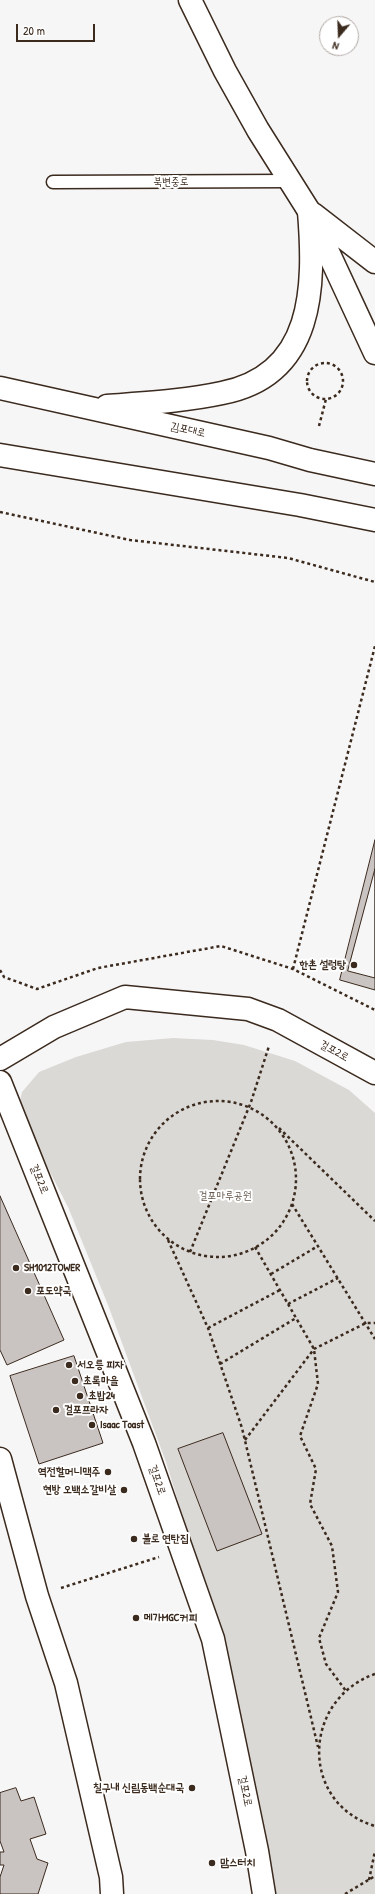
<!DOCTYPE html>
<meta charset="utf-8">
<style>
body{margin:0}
#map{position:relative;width:375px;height:1894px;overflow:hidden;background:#f7f6f6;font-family:"Patrick Hand",sans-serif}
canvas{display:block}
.north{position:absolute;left:319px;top:16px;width:40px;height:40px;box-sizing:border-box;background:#fff;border:1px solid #b1aaa5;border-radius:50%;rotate:199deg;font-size:11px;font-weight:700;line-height:16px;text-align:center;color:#3b2a1e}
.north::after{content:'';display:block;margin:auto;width:14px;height:18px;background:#3b2a1e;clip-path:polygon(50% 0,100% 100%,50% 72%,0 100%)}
.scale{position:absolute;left:16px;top:24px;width:79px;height:18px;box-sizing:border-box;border:2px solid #3b2a1e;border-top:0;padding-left:5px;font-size:12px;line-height:14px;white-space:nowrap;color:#3b2a1e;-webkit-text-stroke:3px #fff;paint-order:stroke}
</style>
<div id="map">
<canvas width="375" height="1894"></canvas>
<div class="north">N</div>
<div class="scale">20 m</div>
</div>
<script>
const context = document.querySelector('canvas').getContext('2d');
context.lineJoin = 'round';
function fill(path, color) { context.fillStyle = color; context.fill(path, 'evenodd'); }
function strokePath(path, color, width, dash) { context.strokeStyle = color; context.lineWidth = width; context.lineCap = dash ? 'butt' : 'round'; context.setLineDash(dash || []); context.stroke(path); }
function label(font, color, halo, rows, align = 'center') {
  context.font = font + ' "Patrick Hand","Poor Story",sans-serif'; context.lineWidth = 4; context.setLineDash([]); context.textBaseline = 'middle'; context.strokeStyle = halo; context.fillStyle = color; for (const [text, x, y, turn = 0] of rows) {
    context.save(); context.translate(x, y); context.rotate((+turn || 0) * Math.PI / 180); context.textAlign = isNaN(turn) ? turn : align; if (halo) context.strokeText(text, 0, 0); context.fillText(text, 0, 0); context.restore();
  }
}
const green = new Path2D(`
 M 173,1038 L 213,1040 L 244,1045 L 295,1061 L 349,1090 L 375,1113 L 375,1894 L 270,1894 L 220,1638 L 166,1462 L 108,1305 L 68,1207 L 18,1110 L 22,1092 L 39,1072 L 76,1057 L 126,1042 Z`);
const building = new Path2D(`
 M 375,840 L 375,990 L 340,980 Z
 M 375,869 L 375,978 L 348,971 Z
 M 0,1196 L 64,1340 L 7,1365 L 0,1350 Z
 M 74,1356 L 103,1443 L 39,1464 L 10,1376 Z
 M 223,1433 L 262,1534 L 217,1551 L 178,1449 Z
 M 16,1788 L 21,1801 L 34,1797 L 46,1834 L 30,1839 L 37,1859 L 48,1863 L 38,1894 L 0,1894 L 0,1877 L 4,1865 L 0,1865 L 0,1852 L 4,1852 L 0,1841 L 0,1793 Z`);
const path = new Path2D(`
 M307 381a18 18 0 1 1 36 0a18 18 0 1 1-36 0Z
 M 319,426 L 326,399
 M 0,512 L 130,540 L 288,558 L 375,582
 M 293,969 L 375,646
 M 0,970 L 4,977 L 37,989 L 98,968 L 221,946 L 293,969 L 375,1010
 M140 1179a78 78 0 1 1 156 0a78 78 0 1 1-156 0Z
 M 279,1128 L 375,1221
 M 292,1204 L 375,1339
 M 168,1240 L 208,1328 L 242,1428 L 318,1747
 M 255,1247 L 314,1349 L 318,1384 L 300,1436 L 316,1469 L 310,1504 L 332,1546 L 338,1592 L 319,1638 L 326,1664 L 346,1691
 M 190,1252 L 251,1102 L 269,1046
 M 271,1274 L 318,1246
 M 288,1304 L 338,1278
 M 208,1328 L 280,1290
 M 220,1364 L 296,1318
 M 245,1440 L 314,1349 L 366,1323 L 375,1323
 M 61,1588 L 159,1557
 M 375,1674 C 301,1700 300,1804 375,1826
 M 369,1880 L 375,1851
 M 345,1894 L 375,1876`);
const service = new Path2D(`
 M 53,182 L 290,181`);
const minor = new Path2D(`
 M 0,1459 L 37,1596 L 66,1683 L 111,1877 L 112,1894`);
const tertiary = new Path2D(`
 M 190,0 L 225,71 L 258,130 L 309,211 L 375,353
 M 313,214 L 375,262
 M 0,1059 L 54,1027 L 125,997 L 248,1009 L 278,1020 L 375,1073
 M 0,1082 L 144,1443 L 213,1639 L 257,1851 L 264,1894`);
const secondary = new Path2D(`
 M 0,388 L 269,448 L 310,460 L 375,474
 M 107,406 C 145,403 185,401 222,393 C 315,375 315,286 309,211
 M 0,455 L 300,505 L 375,520`);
const markers = [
 [354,965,4,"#3b2a1e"],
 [16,1268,4,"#3b2a1e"],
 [28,1291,4,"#3b2a1e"],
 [69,1365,4,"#3b2a1e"],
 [75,1381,4,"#3b2a1e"],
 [80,1396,4,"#3b2a1e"],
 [56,1410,4,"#3b2a1e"],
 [92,1425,4,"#3b2a1e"],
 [108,1472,4,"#3b2a1e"],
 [124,1490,4,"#3b2a1e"],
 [134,1539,4,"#3b2a1e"],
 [136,1618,4,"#3b2a1e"],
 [192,1788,4,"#3b2a1e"],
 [212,1863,4,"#3b2a1e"]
];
const streetNames = [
 ["북변중로",171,182],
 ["김포대로",188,430,12],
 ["걸포2로",334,1051,29],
 ["걸포2로",39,1179,68],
 ["걸포2로",157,1480,71],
 ["걸포2로",245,1791,78]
];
const poiNames = [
 ["한촌 설렁탕",346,965,"right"],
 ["SH1012TOWER",24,1268],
 ["포도약국",36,1291],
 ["서오릉 피자",77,1365],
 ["초록마을",83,1381],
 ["초밥24",88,1396],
 ["걸포프라자",64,1410],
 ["Isaac Toast",100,1425],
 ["역전할머니맥주",100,1472,"right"],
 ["현방 오백소갈비살",116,1490,"right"],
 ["불로 연탄집",142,1539],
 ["메가MGC커피",144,1618],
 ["칠구내 신림동백순대국",184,1788,"right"],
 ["맘스터치",220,1863]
];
const parkNames = [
 ["걸포마루공원",225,1196]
];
fill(green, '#dbd9d6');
fill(building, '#c9c3c1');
strokePath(building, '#3b2a1e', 1);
strokePath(service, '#3b2a1e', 15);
strokePath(minor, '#3b2a1e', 25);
strokePath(tertiary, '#3b2a1e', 25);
strokePath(secondary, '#3b2a1e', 25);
strokePath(path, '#3b2a1e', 2.5, [3, 3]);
strokePath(service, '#fff', 12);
strokePath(minor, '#fff', 22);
strokePath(tertiary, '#fff', 22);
strokePath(secondary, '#fff', 22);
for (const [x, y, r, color] of markers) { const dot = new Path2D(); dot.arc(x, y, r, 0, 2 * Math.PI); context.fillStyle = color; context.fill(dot); strokePath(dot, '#fff', 1.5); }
label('11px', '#3b2a1e', '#fff', streetNames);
label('bold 11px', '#3b2a1e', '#fff', poiNames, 'left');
label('11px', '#63564c', '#fff', parkNames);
</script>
